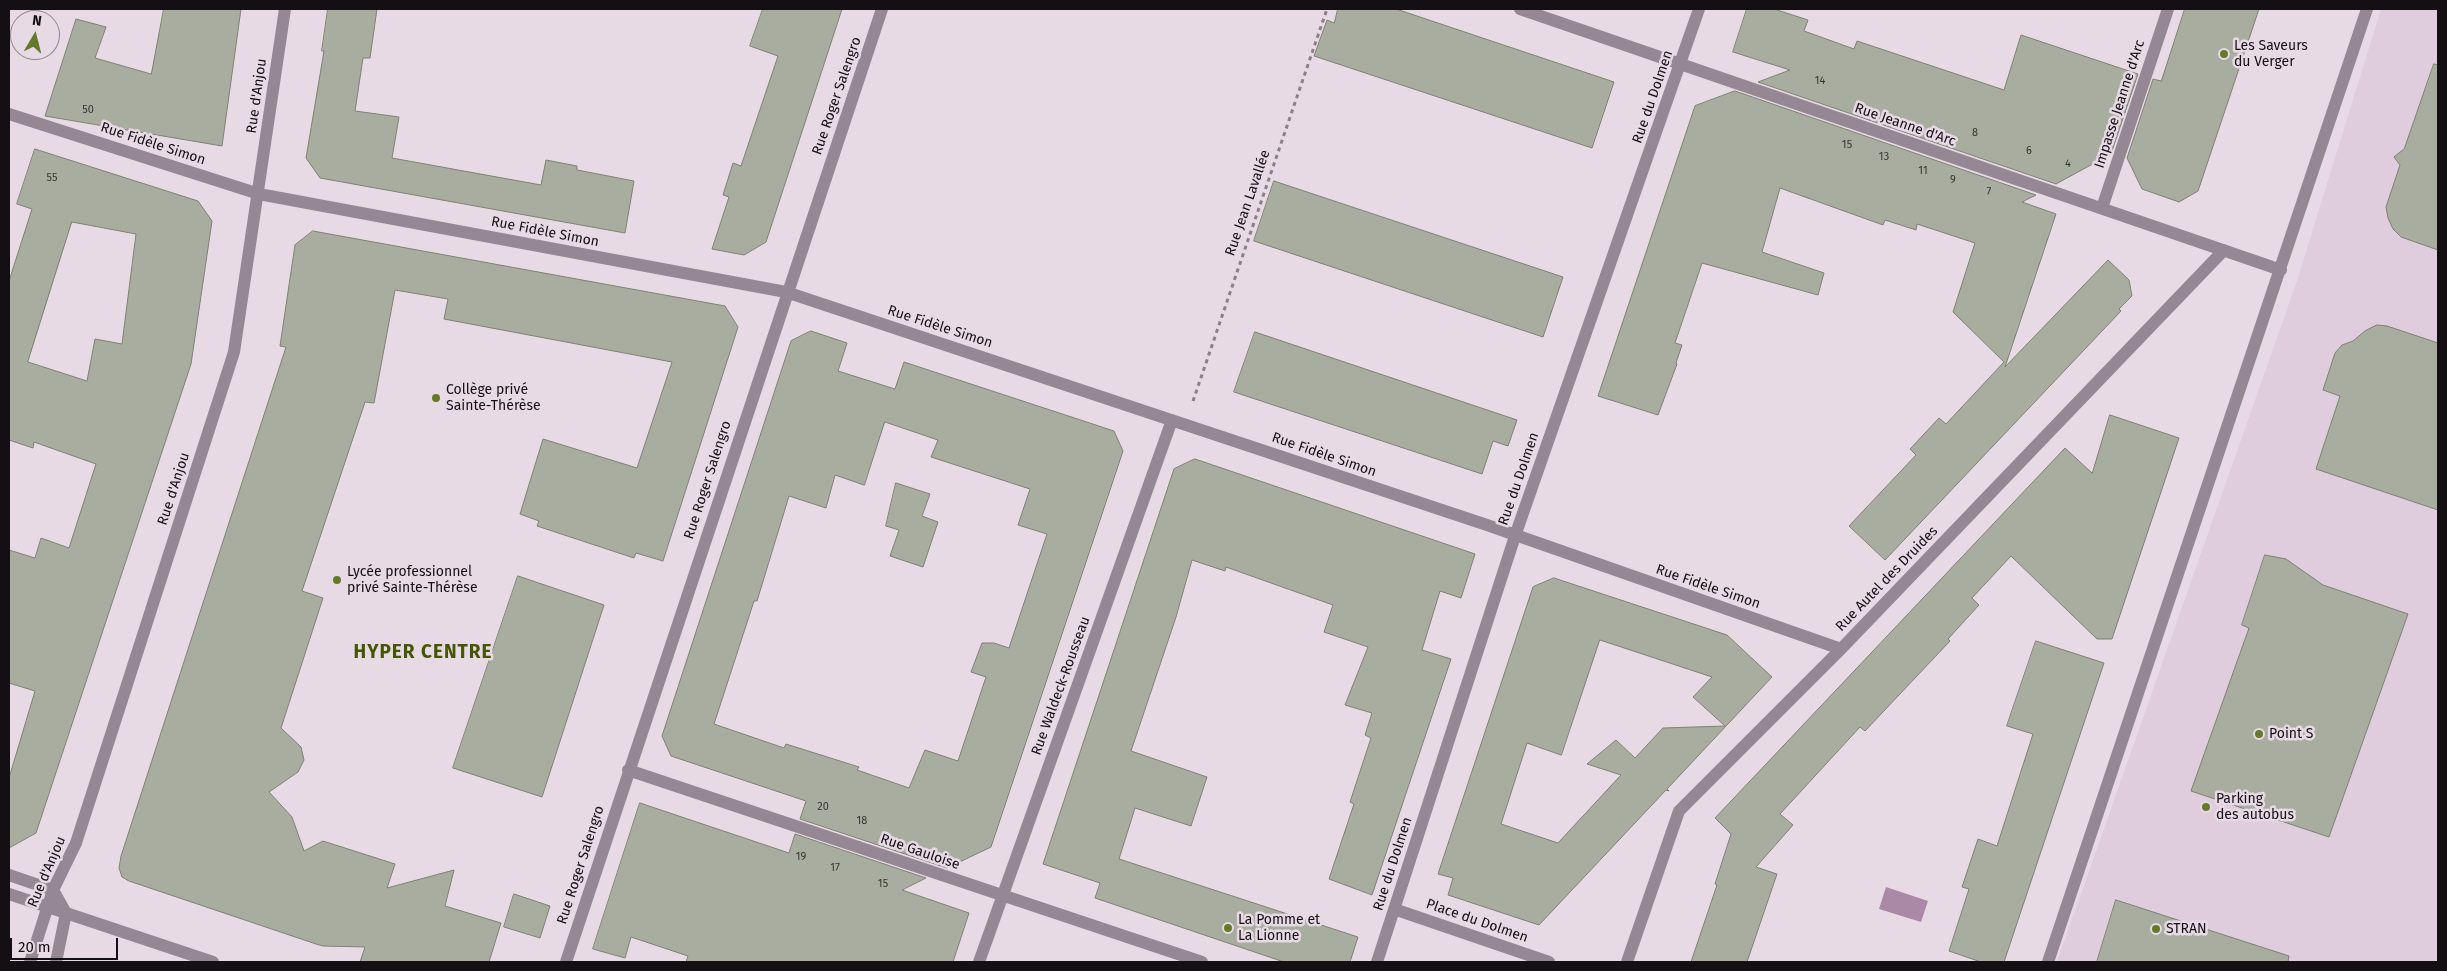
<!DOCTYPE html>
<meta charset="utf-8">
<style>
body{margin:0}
#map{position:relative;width:2447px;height:971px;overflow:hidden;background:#e7dae5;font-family:"Fira Sans",sans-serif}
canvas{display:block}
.frame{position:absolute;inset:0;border:10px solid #130f12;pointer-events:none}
.north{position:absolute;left:10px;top:10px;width:50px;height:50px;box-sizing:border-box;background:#e7dae5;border:1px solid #928991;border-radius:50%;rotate:8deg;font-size:14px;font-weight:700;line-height:20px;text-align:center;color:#130f12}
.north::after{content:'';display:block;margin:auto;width:18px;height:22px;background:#657929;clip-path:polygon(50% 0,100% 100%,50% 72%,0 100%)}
.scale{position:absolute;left:10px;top:938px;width:108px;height:22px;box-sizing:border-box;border:2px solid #130f12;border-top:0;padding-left:6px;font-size:15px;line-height:18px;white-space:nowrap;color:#130f12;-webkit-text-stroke:4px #e7dae5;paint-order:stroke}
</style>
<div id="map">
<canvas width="2447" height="971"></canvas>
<div class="frame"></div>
<div class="north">N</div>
<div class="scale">20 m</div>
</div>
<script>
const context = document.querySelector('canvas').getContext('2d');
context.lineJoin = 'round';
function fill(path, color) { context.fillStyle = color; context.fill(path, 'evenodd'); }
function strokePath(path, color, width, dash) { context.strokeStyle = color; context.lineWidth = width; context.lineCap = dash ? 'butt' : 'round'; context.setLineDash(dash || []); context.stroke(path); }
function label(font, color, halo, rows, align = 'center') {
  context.font = font + ' "Fira Sans",sans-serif'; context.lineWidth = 5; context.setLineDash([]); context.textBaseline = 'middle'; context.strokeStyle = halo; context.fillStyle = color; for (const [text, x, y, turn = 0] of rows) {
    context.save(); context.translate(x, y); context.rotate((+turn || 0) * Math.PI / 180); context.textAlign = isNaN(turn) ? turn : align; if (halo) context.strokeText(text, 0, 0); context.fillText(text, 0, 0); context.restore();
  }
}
const built = new Path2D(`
 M 2381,9 L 2438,9 L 2438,962 L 2057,962 L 2297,281 Z`);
const water = new Path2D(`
 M 1886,887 L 1928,901 L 1921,922 L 1879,909 Z`);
const building = new Path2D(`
 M 164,9 L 241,9 L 222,146 L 45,116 L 76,19 L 106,27 L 95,58 L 151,74 Z
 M 328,9 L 377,9 L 370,58 L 363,58 L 355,111 L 399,117 L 392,158 L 541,185 L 546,160 L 577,166 L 577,170 L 634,181 L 625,233 L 320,178 L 306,158 L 324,51 L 322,51 Z
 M 763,9 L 842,9 L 766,242 L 744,255 L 712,249 L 729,197 L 723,195 L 733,163 L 741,166 L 778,56 L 750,46 Z
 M 1338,9 L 1396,9 L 1614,82 L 1592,148 L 1314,56 L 1327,20 L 1334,23 Z
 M 1747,9 L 1774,9 L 1808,20 L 1804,31 L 1854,49 L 1857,41 L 2004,90 L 2021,35 L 2138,74 L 2111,154 L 2056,184 L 1758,82 L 1790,70 L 1733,52 Z
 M 2185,9 L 2259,9 L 2198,191 L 2179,202 L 2142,189 L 2127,158 L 2153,79 L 2161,81 Z
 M 2434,64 L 2438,65 L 2438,250 L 2401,237 L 2393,229 L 2388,218 L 2386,207 L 2400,165 L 2394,157 L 2404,149 Z
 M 1735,91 L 2036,195 L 2022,202 L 2056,214 L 2005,367 L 2108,260 L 2129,280 L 2132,296 L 2119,309 L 2121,311 L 1885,560 L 1849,526 L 1916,455 L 1910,449 L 1939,418 L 1946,424 L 2004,362 L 1953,312 L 1975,243 L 1917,224 L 1916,230 L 1885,220 L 1883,225 L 1780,188 L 1762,252 L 1824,273 L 1818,295 L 1702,263 L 1675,343 L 1682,345 L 1676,363 L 1677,364 L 1658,415 L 1598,396 L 1695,106 Z
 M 35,149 L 198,201 L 212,221 L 191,364 L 36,833 L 9,848 L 9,778 L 35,691 L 9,683 L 9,550 L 35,558 L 41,538 L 69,548 L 96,464 L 34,442 L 33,448 L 9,440 L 9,281 L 32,209 L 17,204 ZM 72,222 L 136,234 L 122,344 L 95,339 L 87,381 L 28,362 Z
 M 1274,181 L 1563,277 L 1543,337 L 1254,241 Z
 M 313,231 L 725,306 L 738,327 L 663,561 L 636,553 L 634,558 L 537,526 L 539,521 L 520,514 L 543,439 L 637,468 L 672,362 L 444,319 L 448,299 L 395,290 L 374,403 L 365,402 L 302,591 L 323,598 L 281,728 L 301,747 L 304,760 L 298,772 L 269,792 L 292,817 L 304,851 L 323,841 L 395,864 L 387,888 L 454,870 L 445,906 L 501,923 L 489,962 L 360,962 L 365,947 L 323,946 L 316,944 L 129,881 L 122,877 L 119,868 L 121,856 L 286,347 L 280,346 L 295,245 Z
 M 2377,325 L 2387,326 L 2438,343 L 2438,510 L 2316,469 L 2340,396 L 2323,390 L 2335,353 L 2342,345 L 2353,341 L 2365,331 Z
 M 811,331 L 847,343 L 838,371 L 895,389 L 904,362 L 1114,431 L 1123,451 L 991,847 L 947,868 L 800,819 L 806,801 L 671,756 L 662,736 L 791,341 ZM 885,422 L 938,440 L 931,457 L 1030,489 L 1018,525 L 1047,534 L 1009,648 L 994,643 L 982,643 L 971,672 L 986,677 L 958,761 L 925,750 L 909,788 L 857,770 L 859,767 L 786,744 L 784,748 L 714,724 L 754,601 L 757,601 L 789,496 L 826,508 L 835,475 L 864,485 Z
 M 1255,332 L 1517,420 L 1508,446 L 1493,441 L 1482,474 L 1234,392 Z
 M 2110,415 L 2179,438 L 2112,639 L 2097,639 L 2011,556 L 1972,598 L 1979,605 L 1948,639 L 1950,641 L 1865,731 L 1860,727 L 1780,814 L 1793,825 L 1756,867 L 1777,874 L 1747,962 L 1691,962 L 1717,885 L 1715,884 L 1731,834 L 1715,818 L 2065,448 L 2092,473 Z
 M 1195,459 L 1475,554 L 1461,598 L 1440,591 L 1422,650 L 1451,659 L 1372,895 L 1329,879 L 1354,804 L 1350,802 L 1371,738 L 1365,735 L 1372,713 L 1345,705 L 1368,647 L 1324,632 L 1333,605 L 1226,567 L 1225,571 L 1192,560 L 1176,617 L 1131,751 L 1207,777 L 1191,826 L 1135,808 L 1119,859 L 1358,937 L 1350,962 L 1284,962 L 1095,898 L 1100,883 L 1043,864 L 1174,469 Z
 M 896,483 L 930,494 L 922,516 L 938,522 L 923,567 L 890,556 L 899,530 L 886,526 Z
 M 2265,555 L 2286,559 L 2323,585 L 2408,614 L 2329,837 L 2191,791 L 2249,628 L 2242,625 Z
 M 518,576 L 604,605 L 542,797 L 453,768 Z
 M 1554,578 L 1727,635 L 1772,677 L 1667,789 L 1669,791 L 1666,790 L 1539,925 L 1448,895 L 1453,878 L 1438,874 L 1533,587 ZM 1600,640 L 1712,677 L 1693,697 L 1725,726 L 1663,728 L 1635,758 L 1616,740 L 1587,764 L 1621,775 L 1558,843 L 1501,824 L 1527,743 L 1561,755 Z
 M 2036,641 L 2104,663 L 2004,962 L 1981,962 L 1949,951 L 1969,889 L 1962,887 L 1978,839 L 1997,846 L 2033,734 L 2007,726 Z
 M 640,803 L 789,853 L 795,834 L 926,878 L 902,890 L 969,913 L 953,962 L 686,962 L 688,956 L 631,937 L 625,958 L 593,949 Z
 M 514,894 L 550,906 L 540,938 L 504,927 Z
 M 2116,900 L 2289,956 L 2288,962 L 2097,962 Z`);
const path = new Path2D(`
 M 1193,401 L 1327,9`);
const minor = new Path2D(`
 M 1520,9 L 2281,270
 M 9,114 L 259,194 L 786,292 L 1487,525 L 1841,649
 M 2102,208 L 2168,9
 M 628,770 L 1202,962
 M 9,875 L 53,890 L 66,913 L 56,962
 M 9,894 L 213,962
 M 1394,909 L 1549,962
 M 30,962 L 53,890 L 76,843 L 234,352 L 285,9
 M 566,962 L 882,9
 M 979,962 L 1172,420
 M 1377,962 L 1515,536 L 1699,9
 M 1627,962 L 1679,811 L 1841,649 L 2224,250
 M 2048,962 L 2367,9`);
const markers = [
 [2224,54,5,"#657929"],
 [436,398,5,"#657929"],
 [337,580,5,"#657929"],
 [2259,734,5,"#657929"],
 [2206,807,5,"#657929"],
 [1228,928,5,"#657929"],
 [2156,929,5,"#657929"]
];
const numberNames = [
 ["14",1820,81],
 ["50",88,110],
 ["8",1975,133],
 ["15",1847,145],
 ["6",2029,151],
 ["13",1884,157],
 ["4",2068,164],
 ["11",1923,171],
 ["55",52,178],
 ["9",1953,180],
 ["7",1989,192],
 ["20",823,807],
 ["18",862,821],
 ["19",801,857],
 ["17",835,868],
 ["15",883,884]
];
const poiNames = [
 ["Les Saveurs",2234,46],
 ["du Verger",2234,62],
 ["Collège privé",446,390],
 ["Sainte-Thérèse",446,406],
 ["Lycée professionnel",347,572],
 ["privé Sainte-Thérèse",347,588],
 ["Point S",2269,734],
 ["Parking",2216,799],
 ["des autobus",2216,815],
 ["La Pomme et",1238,920],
 ["La Lionne",1238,936],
 ["STRAN",2166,929]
];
const streetNames = [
 ["Rue d'Anjou",257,96,-82],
 ["Rue Roger Salengro",837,96,-71],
 ["Rue du Dolmen",1653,97,-71],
 ["Impasse Jeanne d'Arc",2120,104,-72],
 ["Rue Jeanne d'Arc",1905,125,19],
 ["Rue Fidèle Simon",153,144,18],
 ["Rue Jean Lavallée",1248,203,-71],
 ["Rue Fidèle Simon",545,232,11],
 ["Rue Fidèle Simon",940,327,18],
 ["Rue Fidèle Simon",1324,455,19],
 ["Rue du Dolmen",1519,479,-71],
 ["Rue Roger Salengro",708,480,-72],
 ["Rue d'Anjou",174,489,-72],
 ["Rue Autel des Druides",1887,579,-46],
 ["Rue Fidèle Simon",1708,587,19],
 ["Rue Waldeck-Rousseau",1061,686,-70],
 ["Rue Gauloise",920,852,19],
 ["Rue du Dolmen",1393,864,-72],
 ["Rue Roger Salengro",581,865,-72],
 ["Rue d'Anjou",47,872,-67],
 ["Place du Dolmen",1477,921,19]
];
const districtNames = [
 ["HYPER CENTRE",423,653]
];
fill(built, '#dfccdc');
fill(water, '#aa89a6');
fill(building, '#a9ad9f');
strokePath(building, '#7d8274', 1);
strokePath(path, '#898088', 3, [4, 4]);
strokePath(minor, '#968794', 12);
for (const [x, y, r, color] of markers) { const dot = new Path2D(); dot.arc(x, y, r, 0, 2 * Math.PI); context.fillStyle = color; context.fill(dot); strokePath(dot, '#e7dae5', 2); }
label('11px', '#383635', null, numberNames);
label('14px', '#130f12', '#e7dae5', poiNames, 'left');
label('14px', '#130f12', '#e7dae5', streetNames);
context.letterSpacing = '1px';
label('bold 19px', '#445503', '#e7dae5', districtNames);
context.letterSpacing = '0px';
</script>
